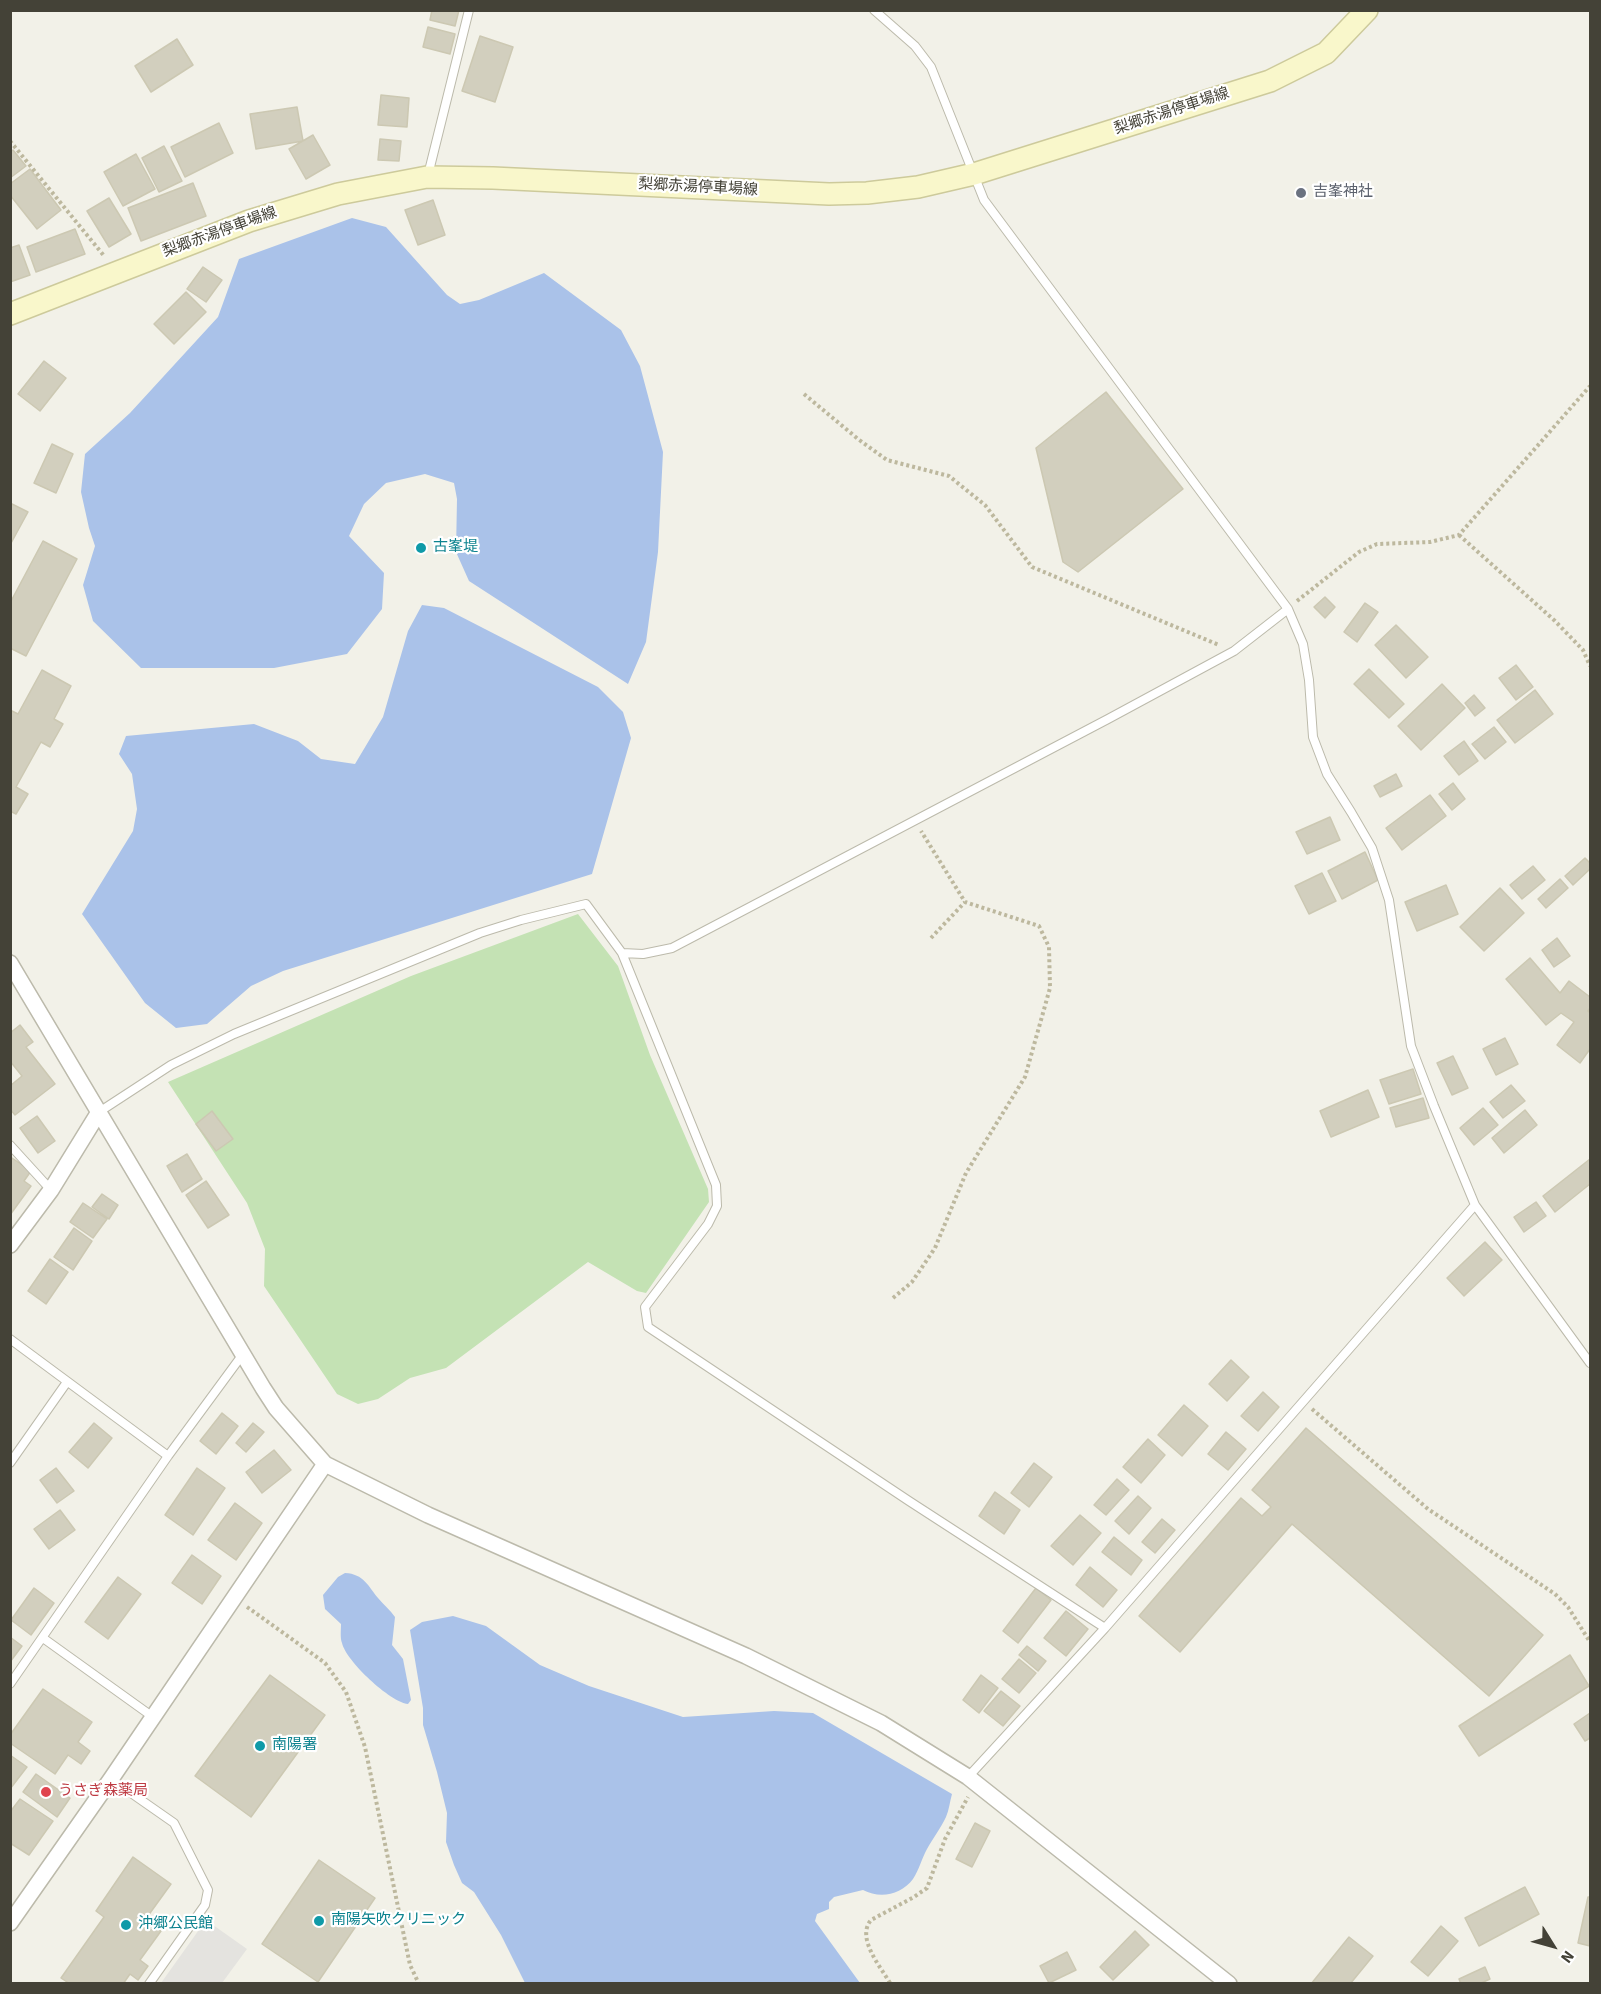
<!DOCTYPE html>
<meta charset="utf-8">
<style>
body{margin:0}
#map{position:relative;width:1601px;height:1994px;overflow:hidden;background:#f2f1e8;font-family:"Source Sans 3",sans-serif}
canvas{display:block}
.frame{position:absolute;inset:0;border:12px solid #444237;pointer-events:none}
.north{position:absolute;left:1523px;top:1916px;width:60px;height:60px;-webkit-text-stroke:4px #fff;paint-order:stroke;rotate:127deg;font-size:16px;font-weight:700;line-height:24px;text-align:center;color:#444237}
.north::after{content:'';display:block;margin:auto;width:21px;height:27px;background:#444237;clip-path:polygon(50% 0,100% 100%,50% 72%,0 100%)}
</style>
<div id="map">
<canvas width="1601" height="1994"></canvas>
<div class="frame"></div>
<div class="north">N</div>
</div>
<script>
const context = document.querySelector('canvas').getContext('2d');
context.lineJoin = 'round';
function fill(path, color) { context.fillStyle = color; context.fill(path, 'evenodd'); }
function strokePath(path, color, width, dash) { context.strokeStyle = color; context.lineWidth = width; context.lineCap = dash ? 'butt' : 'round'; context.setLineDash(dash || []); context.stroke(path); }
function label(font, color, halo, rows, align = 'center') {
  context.font = font + ' "Source Sans 3","Noto Sans JP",sans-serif'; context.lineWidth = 4.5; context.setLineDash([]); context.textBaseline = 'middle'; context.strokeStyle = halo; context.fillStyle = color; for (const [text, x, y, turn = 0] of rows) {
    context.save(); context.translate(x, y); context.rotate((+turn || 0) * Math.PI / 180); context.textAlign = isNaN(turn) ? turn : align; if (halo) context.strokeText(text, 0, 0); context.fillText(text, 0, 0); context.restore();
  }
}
const green = new Path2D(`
 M 578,914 L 618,966 L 650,1055 L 708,1189 L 709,1202 L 646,1293 L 637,1291 L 588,1262 L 446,1368 L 410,1378 L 378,1399 L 358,1404 L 337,1394 L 264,1286 L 265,1249 L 247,1203 L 168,1082 L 411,976 Z`);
const parking = new Path2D(`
 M 206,1920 L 247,1949 L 222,1983 L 161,1983 Z`);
const water = new Path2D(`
 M 352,218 L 386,227 L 447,295 L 460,304 L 479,300 L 544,273 L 621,330 L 640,366 L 663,452 L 658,552 L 646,642 L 628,684 L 469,581 L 456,552 L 457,499 L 454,483 L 425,474 L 386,483 L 364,504 L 349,536 L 384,573 L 382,609 L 347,654 L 274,668 L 141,668 L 93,621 L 83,585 L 95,546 L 89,528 L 81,492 L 85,454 L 130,413 L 218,317 L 239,259 Z
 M 422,605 L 444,608 L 598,687 L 623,712 L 631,738 L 592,874 L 283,971 L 251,986 L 207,1024 L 176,1028 L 145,1003 L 82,914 L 133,831 L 137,809 L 132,774 L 119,754 L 126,736 L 254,724 L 298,741 L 321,759 L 355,764 L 383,717 L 408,631 Z
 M 345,1573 C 364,1574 368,1586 378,1598 C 384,1605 390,1610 395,1617 L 392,1645 L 403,1659 L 411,1700 L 408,1704 C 390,1702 346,1661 342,1643 C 340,1638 341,1630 341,1624 L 325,1609 L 323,1595 L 338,1577 Z
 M 453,1616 L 486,1626 L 540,1665 L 589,1686 L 683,1717 L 774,1711 L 813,1713 L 952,1794 C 950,1801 949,1810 946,1817 C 941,1828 933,1838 927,1849 C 922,1858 919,1870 913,1879 C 901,1895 880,1899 863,1890 L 834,1897 L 829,1902 L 829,1909 L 817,1914 L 815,1921 L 860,1983 L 525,1983 L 501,1935 L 474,1892 L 462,1883 L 454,1865 L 446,1842 L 447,1813 L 437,1772 L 423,1725 L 423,1708 L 410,1630 L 422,1622 Z`);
const building = new Path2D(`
 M 432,10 L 459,10 L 455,26 L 430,20 Z
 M 428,27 L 455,34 L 450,54 L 423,47 Z
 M 480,36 L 513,47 L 495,102 L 462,91 Z
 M 177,39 L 193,65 L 151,92 L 135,66 Z
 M 381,95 L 409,98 L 407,127 L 378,125 Z
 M 297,107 L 303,141 L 256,149 L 250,114 Z
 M 219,123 L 233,153 L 185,177 L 171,147 Z
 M 313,135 L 330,165 L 306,179 L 289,149 Z
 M 380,139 L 401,141 L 399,161 L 378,160 Z
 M 164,146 L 182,181 L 159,192 L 142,158 Z
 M 13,150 L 26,166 L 10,178 L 10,152 Z
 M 136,154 L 155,189 L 123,206 L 104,172 Z
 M 30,169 L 61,210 L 37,229 L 10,195 L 10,184 Z
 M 193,183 L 206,216 L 141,241 L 128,208 Z
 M 109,198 L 131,234 L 109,247 L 87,211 Z
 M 433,200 L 445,235 L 418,245 L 405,210 Z
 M 75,229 L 85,254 L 36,272 L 27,247 Z
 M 19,245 L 30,275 L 10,282 L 10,248 Z
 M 203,267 L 222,280 L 206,302 L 187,289 Z
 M 186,292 L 206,312 L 174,344 L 154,324 Z
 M 44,361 L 66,378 L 40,411 L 18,394 Z
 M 1106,392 L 1183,489 L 1078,572 L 1063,562 L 1036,448 Z
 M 52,444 L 73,454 L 56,493 L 34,483 Z
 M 10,503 L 28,512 L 10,545 Z
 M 43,541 L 77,559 L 26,656 L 10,648 L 10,603 Z
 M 1325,597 L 1335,607 L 1325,618 L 1314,607 Z
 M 1365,603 L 1378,612 L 1357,642 L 1344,632 Z
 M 1396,625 L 1428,657 L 1406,678 L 1375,645 Z
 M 1516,665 L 1533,687 L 1516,700 L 1499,678 Z
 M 1369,669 L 1404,704 L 1389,718 L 1354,684 Z
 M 42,670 L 71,686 L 54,719 L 63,724 L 50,747 L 41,742 L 16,787 L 28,794 L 16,814 L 10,811 L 10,710 L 18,714 Z
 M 1442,684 L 1465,708 L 1421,750 L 1398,726 Z
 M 1535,690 L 1553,714 L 1515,743 L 1497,720 Z
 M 1474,695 L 1485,708 L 1475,716 L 1465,703 Z
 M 1494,727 L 1506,742 L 1485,759 L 1472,744 Z
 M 1464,741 L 1478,761 L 1459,775 L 1444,756 Z
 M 1396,774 L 1402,786 L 1380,797 L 1374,786 Z
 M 1453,783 L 1465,799 L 1452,810 L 1439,794 Z
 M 1430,795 L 1446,816 L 1402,850 L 1386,828 Z
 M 1330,817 L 1340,840 L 1307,854 L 1296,832 Z
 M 1365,852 L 1378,880 L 1342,899 L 1328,871 Z
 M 1585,858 L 1590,863 L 1590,869 L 1573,885 L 1565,876 Z
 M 1533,866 L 1545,880 L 1522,899 L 1510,885 Z
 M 1322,873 L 1336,901 L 1309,914 L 1295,886 Z
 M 1560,879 L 1568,888 L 1546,908 L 1538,899 Z
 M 1446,885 L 1458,914 L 1417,931 L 1405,902 Z
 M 1500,888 L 1524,913 L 1484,951 L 1460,927 Z
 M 1557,938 L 1570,956 L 1554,967 L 1542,950 Z
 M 1530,958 L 1560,993 L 1569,981 L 1590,997 L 1590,1008 L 1588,1011 L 1590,1013 L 1590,1049 L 1580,1063 L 1557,1045 L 1574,1022 L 1561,1013 L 1546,1025 L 1506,979 Z
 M 20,1025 L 33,1042 L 26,1047 L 55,1084 L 15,1115 L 10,1109 L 10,1086 L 22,1076 L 10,1061 L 10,1033 Z
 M 1505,1038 L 1518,1064 L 1496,1075 L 1483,1049 Z
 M 1453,1056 L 1468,1088 L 1452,1095 L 1437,1063 Z
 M 1413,1069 L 1421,1094 L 1389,1104 L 1380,1080 Z
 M 1511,1085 L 1525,1101 L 1503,1118 L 1490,1102 Z
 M 1368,1090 L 1379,1117 L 1331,1137 L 1320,1111 Z
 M 1423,1098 L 1429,1118 L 1396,1127 L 1390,1108 Z
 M 1483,1108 L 1498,1125 L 1474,1145 L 1460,1128 Z
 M 1525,1110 L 1537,1125 L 1504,1153 L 1492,1138 Z
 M 212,1111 L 233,1139 L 216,1151 L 196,1124 Z
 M 37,1116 L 55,1141 L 38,1153 L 20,1128 Z
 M 187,1154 L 202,1179 L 182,1192 L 167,1166 Z
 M 12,1158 L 31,1171 L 24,1181 L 31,1186 L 10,1215 L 10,1160 Z
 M 1590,1159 L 1590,1184 L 1555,1212 L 1543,1196 Z
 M 206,1181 L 229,1215 L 208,1228 L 186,1195 Z
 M 102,1194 L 118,1205 L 109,1219 L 92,1207 Z
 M 1536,1202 L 1546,1216 L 1524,1232 L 1514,1217 Z
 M 83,1203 L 107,1219 L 93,1238 L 70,1222 Z
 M 74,1228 L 92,1241 L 73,1270 L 54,1257 Z
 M 1485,1242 L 1502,1260 L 1464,1296 L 1447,1278 Z
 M 50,1259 L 68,1272 L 46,1304 L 28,1291 Z
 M 1231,1360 L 1249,1377 L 1227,1401 L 1209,1384 Z
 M 1263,1392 L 1279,1407 L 1258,1431 L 1241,1416 Z
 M 1184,1405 L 1208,1426 L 1182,1456 L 1158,1435 Z
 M 222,1413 L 238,1426 L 216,1454 L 200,1441 Z
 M 94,1423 L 112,1438 L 88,1468 L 69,1452 Z
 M 253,1423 L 264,1432 L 246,1452 L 236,1443 Z
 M 1306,1428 L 1543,1635 L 1489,1696 L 1292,1524 L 1180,1652 L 1139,1616 L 1241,1498 L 1262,1516 L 1271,1507 L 1252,1490 Z
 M 1226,1432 L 1246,1449 L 1228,1470 L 1208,1454 Z
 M 1148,1439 L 1165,1455 L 1141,1483 L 1123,1467 Z
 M 274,1450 L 291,1470 L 262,1493 L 246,1472 Z
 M 1034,1463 L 1052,1477 L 1029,1507 L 1011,1493 Z
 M 56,1468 L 74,1491 L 57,1503 L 40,1480 Z
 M 197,1468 L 225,1488 L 193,1535 L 165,1515 Z
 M 1117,1479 L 1129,1490 L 1106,1515 L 1094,1505 Z
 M 995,1492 L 1020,1510 L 1004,1534 L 979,1516 Z
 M 1138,1496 L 1151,1508 L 1129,1534 L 1115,1521 Z
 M 235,1503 L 262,1523 L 236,1560 L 208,1540 Z
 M 60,1510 L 75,1530 L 49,1549 L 34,1529 Z
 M 1080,1515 L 1101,1533 L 1073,1565 L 1051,1546 Z
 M 1162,1519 L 1175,1530 L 1155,1553 L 1142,1542 Z
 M 1114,1537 L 1142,1560 L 1131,1575 L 1102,1552 Z
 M 192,1555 L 221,1576 L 202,1604 L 172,1583 Z
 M 1090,1567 L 1117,1590 L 1103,1607 L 1076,1585 Z
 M 118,1577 L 141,1594 L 108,1639 L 85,1622 Z
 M 34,1588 L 54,1603 L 31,1635 L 11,1620 Z
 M 1036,1588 L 1051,1600 L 1018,1643 L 1003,1631 Z
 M 1066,1611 L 1088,1629 L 1066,1656 L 1044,1638 Z
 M 10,1637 L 22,1646 L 10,1662 Z
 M 1027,1646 L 1046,1661 L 1038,1671 L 1019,1655 Z
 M 1570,1655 L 1589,1686 L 1479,1756 L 1459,1726 Z
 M 1019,1659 L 1036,1673 L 1019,1693 L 1002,1679 Z
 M 270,1675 L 325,1715 L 251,1817 L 195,1776 Z
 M 981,1675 L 998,1688 L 979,1713 L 963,1700 Z
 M 43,1689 L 92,1722 L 78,1742 L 90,1751 L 81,1764 L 68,1755 L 55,1774 L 10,1743 L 10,1735 Z
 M 1001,1691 L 1020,1706 L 1003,1726 L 984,1711 Z
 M 1590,1713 L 1590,1738 L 1585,1741 L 1574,1724 Z
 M 10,1755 L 27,1767 L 10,1789 Z
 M 36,1774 L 70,1798 L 57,1817 L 23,1792 Z
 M 20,1799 L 53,1821 L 29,1855 L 10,1843 L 10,1812 Z
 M 975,1823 L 990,1831 L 972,1867 L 956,1859 Z
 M 133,1857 L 171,1884 L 145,1920 L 161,1931 L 140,1960 L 148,1966 L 138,1980 L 130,1974 L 123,1984 L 70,1984 L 61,1978 L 104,1917 L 96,1911 Z
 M 319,1860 L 375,1898 L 318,1982 L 262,1944 Z
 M 1525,1887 L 1539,1914 L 1479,1946 L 1465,1918 Z
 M 1588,1897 L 1590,1897 L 1590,1946 L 1578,1943 Z
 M 1441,1926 L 1458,1941 L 1428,1976 L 1411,1962 Z
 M 1135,1931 L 1149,1945 L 1113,1980 L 1100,1967 Z
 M 1349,1937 L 1373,1956 L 1350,1984 L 1311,1984 Z
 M 1067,1952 L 1076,1970 L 1049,1983 L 1040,1966 Z
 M 1485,1967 L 1490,1979 L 1479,1984 L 1461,1984 L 1459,1979 Z`);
const path = new Path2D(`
 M 10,141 L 105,257
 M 804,394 L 858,439 L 887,460 L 949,476 L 985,505 L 1032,567 L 1219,645
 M 1459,535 L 1555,621 L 1583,650 L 1590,666
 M 1297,601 L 1359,552 L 1377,544 L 1430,542 L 1459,535 L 1590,386
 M 931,938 L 965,902
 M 893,1298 L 912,1282 L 935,1248 L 966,1173 L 1025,1077 L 1050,988 L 1049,947 L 1039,926 L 965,902 L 921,831
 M 1312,1409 L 1428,1509 L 1555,1594 L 1568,1607 L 1590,1642
 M 247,1607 L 325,1663 L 346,1692 L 365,1747 L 410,1965 L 419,1984
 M 890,1983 C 880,1966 856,1938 871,1920 L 914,1897 L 927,1888 L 945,1839 L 968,1797`);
const lane = new Path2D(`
 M 874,10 L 915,46 L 931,67 L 984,200 L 1288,609 L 1303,644 L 1309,680 L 1313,737 L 1327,774 L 1351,812 L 1372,848 L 1389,900 L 1411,1046 L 1434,1106 L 1475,1205 L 1590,1363
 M 428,175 L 469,10
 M 622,953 L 643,954 L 672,948 L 1108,719 L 1234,651 L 1288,609
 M 99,1112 L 171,1065 L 234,1034 L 480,933 L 521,920 L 586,904 L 622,953 L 716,1185 L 717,1206 L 708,1224 L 645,1307 L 648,1327 L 909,1501 L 1105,1628
 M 10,1145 L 51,1190
 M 10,1339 L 168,1456
 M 10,1463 L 67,1382
 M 43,1638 L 153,1717
 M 10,1684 L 168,1456 L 243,1354
 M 968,1777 L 1105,1628 L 1475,1205
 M 111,1779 L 174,1823 L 208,1890 L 205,1905 L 149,1984`);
const street = new Path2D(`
 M 10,963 L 263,1388 L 276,1408 L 325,1464 L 428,1515 L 746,1656 L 881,1723 L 968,1777 L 1229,1984
 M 10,1245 L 51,1190 L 99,1112
 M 10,1923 L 111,1779 L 325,1464`);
const secondary = new Path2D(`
 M 10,314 L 249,221 L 338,194 L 427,177 L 493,178 L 829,194 L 867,193 L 918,187 L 974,174 L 1270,81 L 1326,53 L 1367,10`);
const markers = [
 [1301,193,6,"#6b7280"],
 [421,548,6,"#0f9aa8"],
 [260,1746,6,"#0f9aa8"],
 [46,1792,6,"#e0444e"],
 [319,1921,6,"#0f9aa8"],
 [126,1925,6,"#0f9aa8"]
];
const streetNames = [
 ["梨郷赤湯停車場線",1172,112,-18],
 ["梨郷赤湯停車場線",698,188,3],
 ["梨郷赤湯停車場線",220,233,-20]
];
const worshipNames = [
 ["吉峯神社",1313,193]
];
const cultureNames = [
 ["古峯堤",433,548],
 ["南陽署",272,1746],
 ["南陽矢吹クリニック",331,1921],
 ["沖郷公民館",138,1925]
];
const healthNames = [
 ["うさぎ森薬局",58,1792]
];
fill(green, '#c4e2b4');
fill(parking, '#e4e3df');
fill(water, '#aac2e9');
fill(building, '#d2cfbe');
strokePath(building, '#ccc8b2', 1.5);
strokePath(lane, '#bcbaab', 10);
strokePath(street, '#bcbaab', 18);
strokePath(secondary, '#cdca9b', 24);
strokePath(path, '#bdb89e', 4, [3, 3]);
strokePath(lane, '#fff', 8);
strokePath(street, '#fff', 15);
strokePath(secondary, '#f9f7cb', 21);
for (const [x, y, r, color] of markers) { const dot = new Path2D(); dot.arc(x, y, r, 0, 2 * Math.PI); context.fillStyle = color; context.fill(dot); strokePath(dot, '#fff', 2); }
label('15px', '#444237', '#fff', streetNames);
label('15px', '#5b616d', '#fff', worshipNames, 'left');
label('15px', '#0d838f', '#fff', cultureNames, 'left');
label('15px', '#be3a42', '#fff', healthNames, 'left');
</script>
